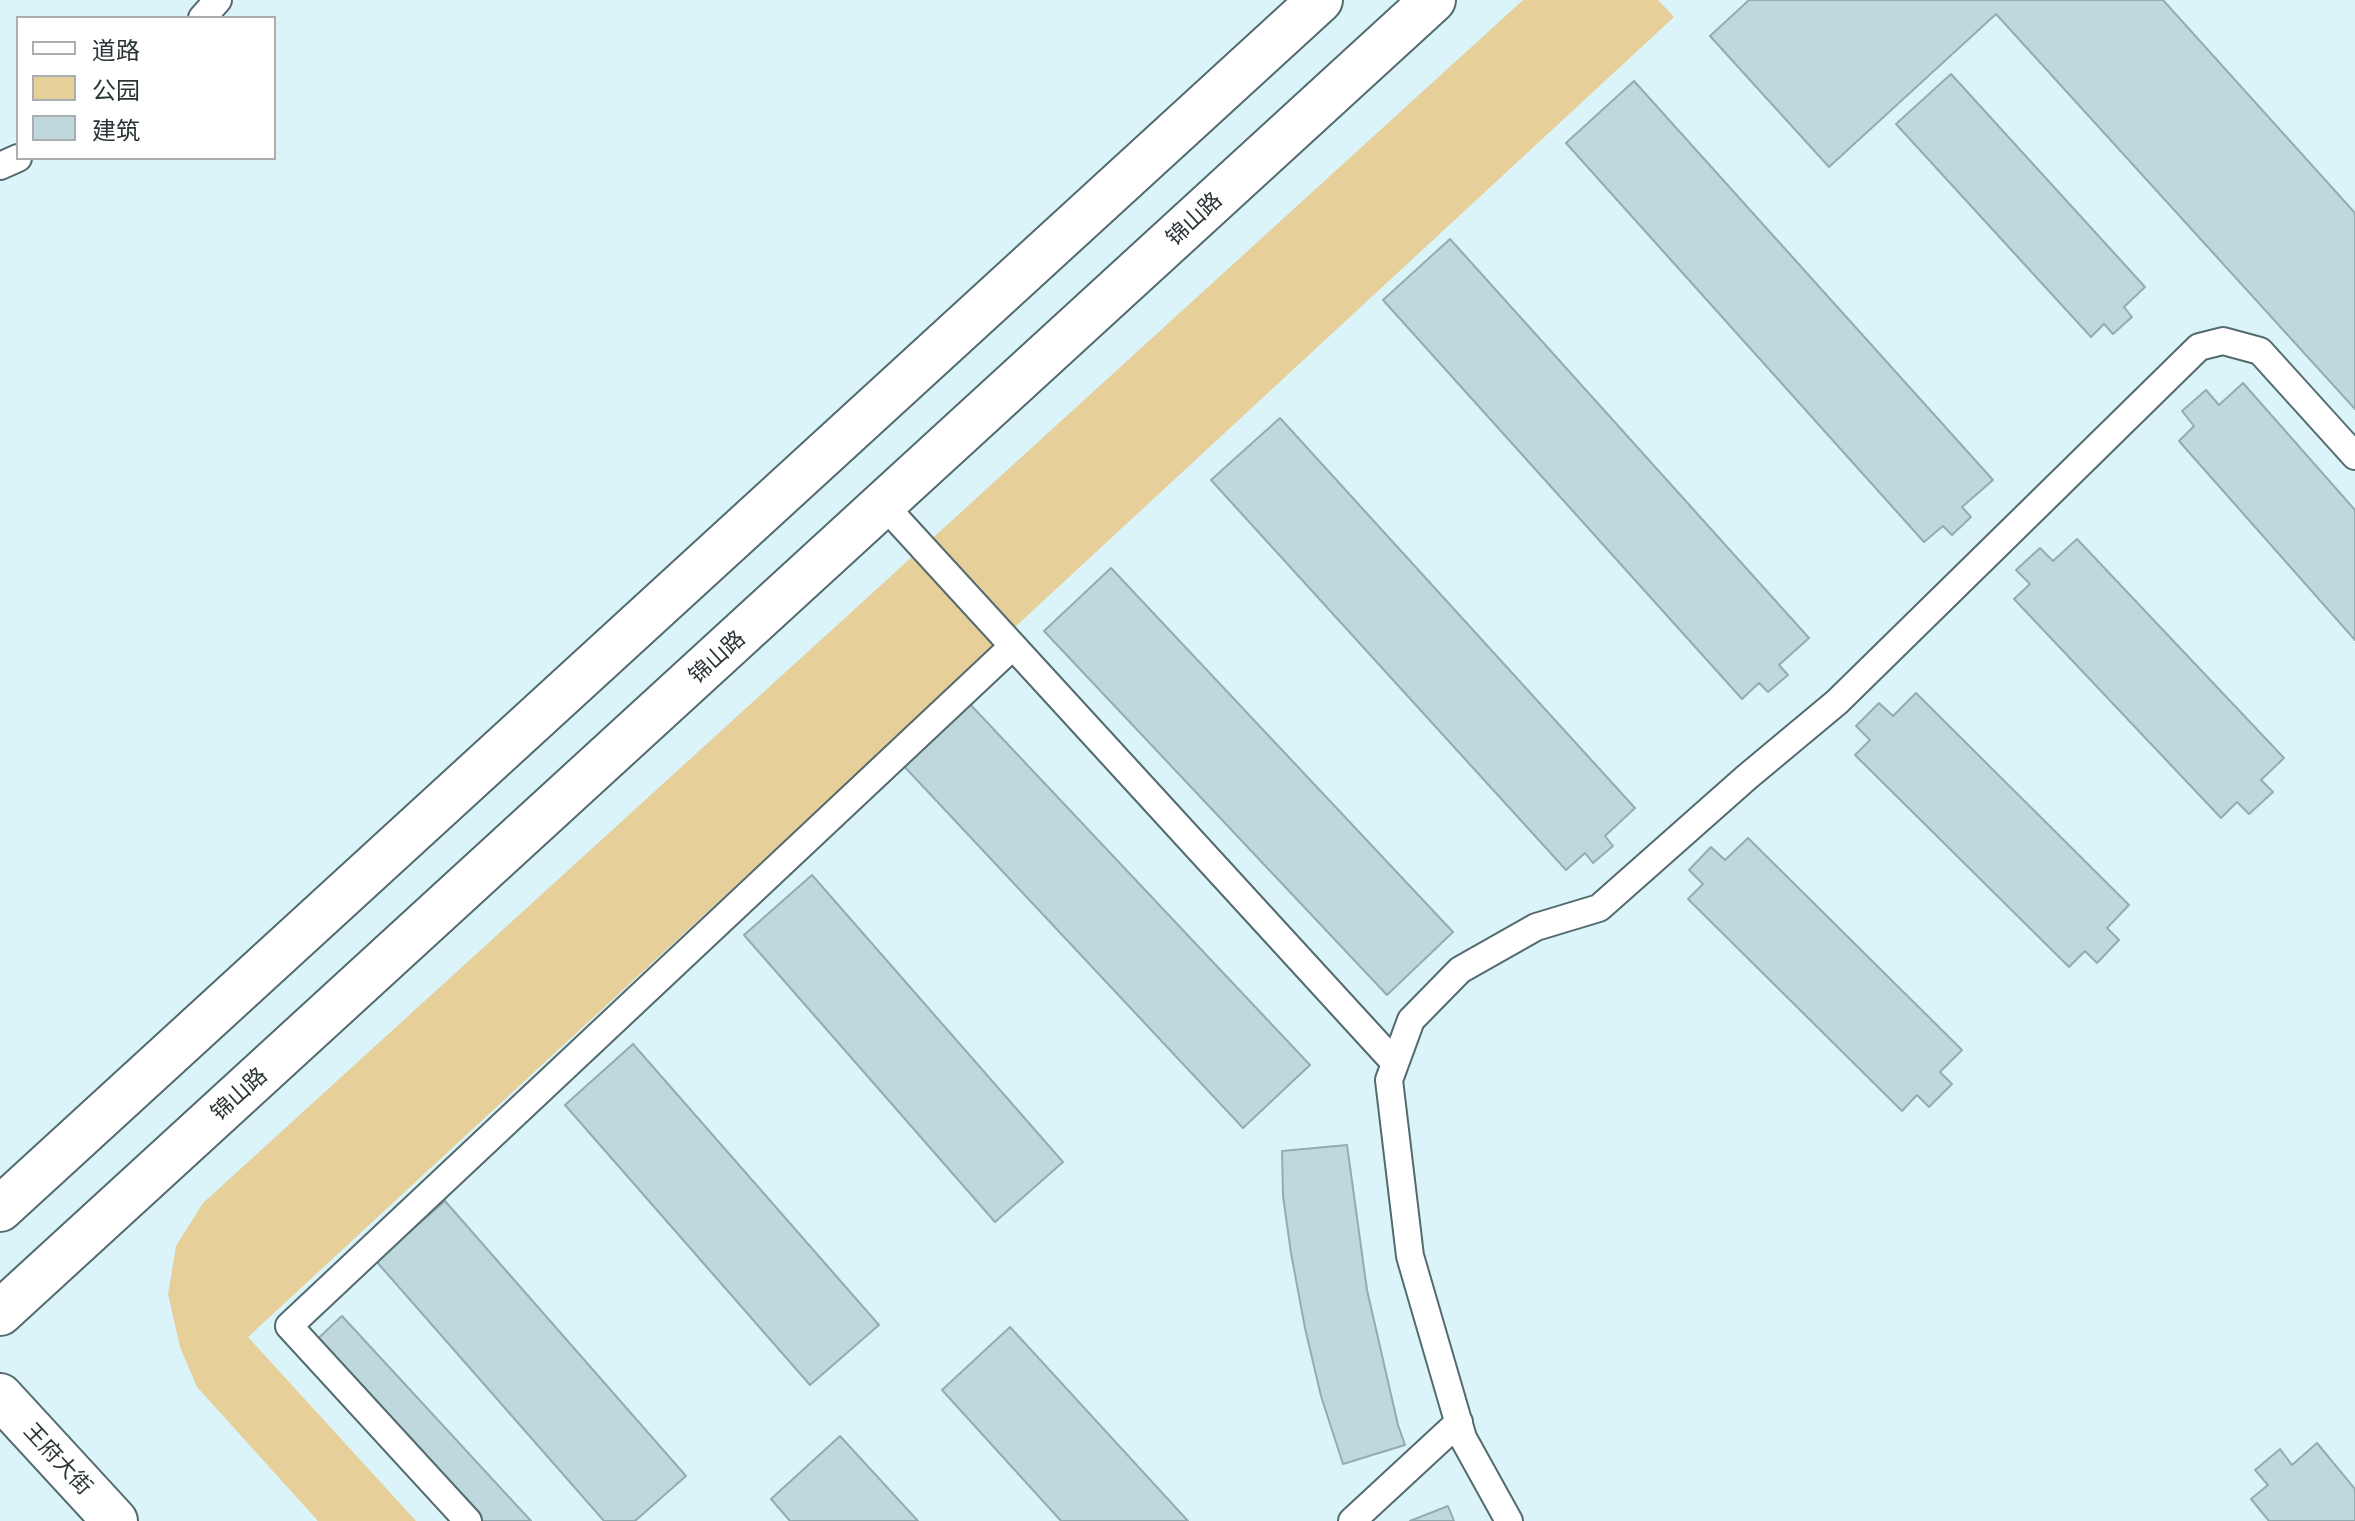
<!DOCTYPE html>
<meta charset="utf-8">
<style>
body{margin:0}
#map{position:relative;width:2355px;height:1521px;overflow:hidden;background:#daf4fa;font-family:Ubuntu,"Noto Sans SC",sans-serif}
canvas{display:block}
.legend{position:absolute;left:16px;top:16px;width:260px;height:144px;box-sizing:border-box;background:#fff;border:2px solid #aaaeaf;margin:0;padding:10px 14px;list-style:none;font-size:24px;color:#2b3537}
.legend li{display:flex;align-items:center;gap:16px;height:40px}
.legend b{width:40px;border:2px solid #aaaeaf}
</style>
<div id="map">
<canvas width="2355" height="1521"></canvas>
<ul class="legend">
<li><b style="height:10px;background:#fff"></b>道路</li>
<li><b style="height:22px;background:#e7cf99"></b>公园</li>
<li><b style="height:22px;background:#bed8de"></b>建筑</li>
</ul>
</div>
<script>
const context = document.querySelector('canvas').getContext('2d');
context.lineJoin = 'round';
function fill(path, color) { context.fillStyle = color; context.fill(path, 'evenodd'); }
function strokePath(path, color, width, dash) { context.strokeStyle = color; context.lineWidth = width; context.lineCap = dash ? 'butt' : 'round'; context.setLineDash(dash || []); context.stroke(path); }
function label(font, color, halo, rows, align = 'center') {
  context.font = font + ' Ubuntu,"Noto Sans SC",sans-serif'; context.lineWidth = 6; context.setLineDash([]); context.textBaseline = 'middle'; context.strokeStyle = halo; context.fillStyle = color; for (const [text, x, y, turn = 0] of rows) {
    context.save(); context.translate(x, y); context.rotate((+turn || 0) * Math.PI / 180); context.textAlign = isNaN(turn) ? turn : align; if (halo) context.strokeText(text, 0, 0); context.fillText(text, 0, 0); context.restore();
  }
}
const green = new Path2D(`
 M 1523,0 L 1658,0 L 1674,17 L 248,1337 L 416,1521 L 318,1521 L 197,1387 L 180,1347 L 168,1294 L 176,1246 L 203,1203 Z`);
const building = new Path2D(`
 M 1749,0 L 2163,0 L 2355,213 L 2355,409 L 1996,14 L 1829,167 L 1710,36 Z
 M 1951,74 L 2145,287 L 2124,307 L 2132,317 L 2113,334 L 2104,324 L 2091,337 L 1896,124 Z
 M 1634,81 L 1993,480 L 1962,507 L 1971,517 L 1952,535 L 1943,526 L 1924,542 L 1566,143 Z
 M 1450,239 L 1809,638 L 1779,665 L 1788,675 L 1768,692 L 1759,683 L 1742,699 L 1383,300 Z
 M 2243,383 L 2355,510 L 2355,640 L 2179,441 L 2194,426 L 2182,411 L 2206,390 L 2219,405 Z
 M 1280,418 L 1635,808 L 1605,836 L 1613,846 L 1593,863 L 1585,853 L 1566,870 L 1211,480 Z
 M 2077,539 L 2284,758 L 2261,780 L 2273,792 L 2249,814 L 2237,802 L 2221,818 L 2014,599 L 2030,584 L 2016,570 L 2040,548 L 2053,561 Z
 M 1111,568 L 1453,932 L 1387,995 L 1044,631 Z
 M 1916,693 L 2129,905 L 2107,928 L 2119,940 L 2097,963 L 2085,951 L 2069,967 L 1855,755 L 1870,740 L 1856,726 L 1879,703 L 1893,716 Z
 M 967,701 L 1310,1065 L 1243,1128 L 901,763 Z
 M 1748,838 L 1962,1050 L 1940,1072 L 1952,1084 L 1929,1107 L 1917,1095 L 1902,1111 L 1688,899 L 1703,884 L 1689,870 L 1711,847 L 1725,860 Z
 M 812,875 L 1063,1162 L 995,1222 L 744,935 Z
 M 633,1044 L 879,1325 L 810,1385 L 565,1105 Z
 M 1347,1145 L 1367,1290 L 1398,1425 L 1405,1445 L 1343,1464 L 1321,1396 L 1305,1328 L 1291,1253 L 1283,1196 L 1282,1151 Z
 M 445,1201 L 686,1476 L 635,1521 L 604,1521 L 376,1261 Z
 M 342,1316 L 531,1521 L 476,1521 L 312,1344 Z
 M 1010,1327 L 1188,1521 L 1061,1521 L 942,1390 Z
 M 840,1436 L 918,1521 L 790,1521 L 771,1499 Z
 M 2317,1443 L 2355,1489 L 2355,1521 L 2269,1521 L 2251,1499 L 2268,1485 L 2255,1470 L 2280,1449 L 2292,1465 Z
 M 1448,1506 L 1454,1521 L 1410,1521 Z`);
const service = new Path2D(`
 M 202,18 L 218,0
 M 0,166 L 18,158
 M 883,504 L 1395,1063
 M 468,1521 L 289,1326 L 1013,646
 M 1352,1521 L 1459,1422
 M 1509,1521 L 1463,1438 L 1410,1256 L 1389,1080 L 1411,1020 L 1460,970 L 1536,927 L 1599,908 L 1747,777 L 1837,702 L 2199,347 L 2223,341 L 2260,351 L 2355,456`);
const tertiary = new Path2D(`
 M 0,1209 L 1320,0
 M 0,1313 L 1433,0`);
const secondary = new Path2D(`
 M 0,1396 L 115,1521`);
const streetNames = [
 ["锦山路",1194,219,-43],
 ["锦山路",717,657,-42],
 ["锦山路",239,1094,-42],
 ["王府大街",58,1459,47]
];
fill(green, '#e7cf99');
fill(building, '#bed8de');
strokePath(building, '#93acb1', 2);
strokePath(service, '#536a6f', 30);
strokePath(tertiary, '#536a6f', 48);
strokePath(secondary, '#536a6f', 48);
strokePath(service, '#fff', 26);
strokePath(tertiary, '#fff', 44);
strokePath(secondary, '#fff', 44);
label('22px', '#2b3537', '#fff', streetNames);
</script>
